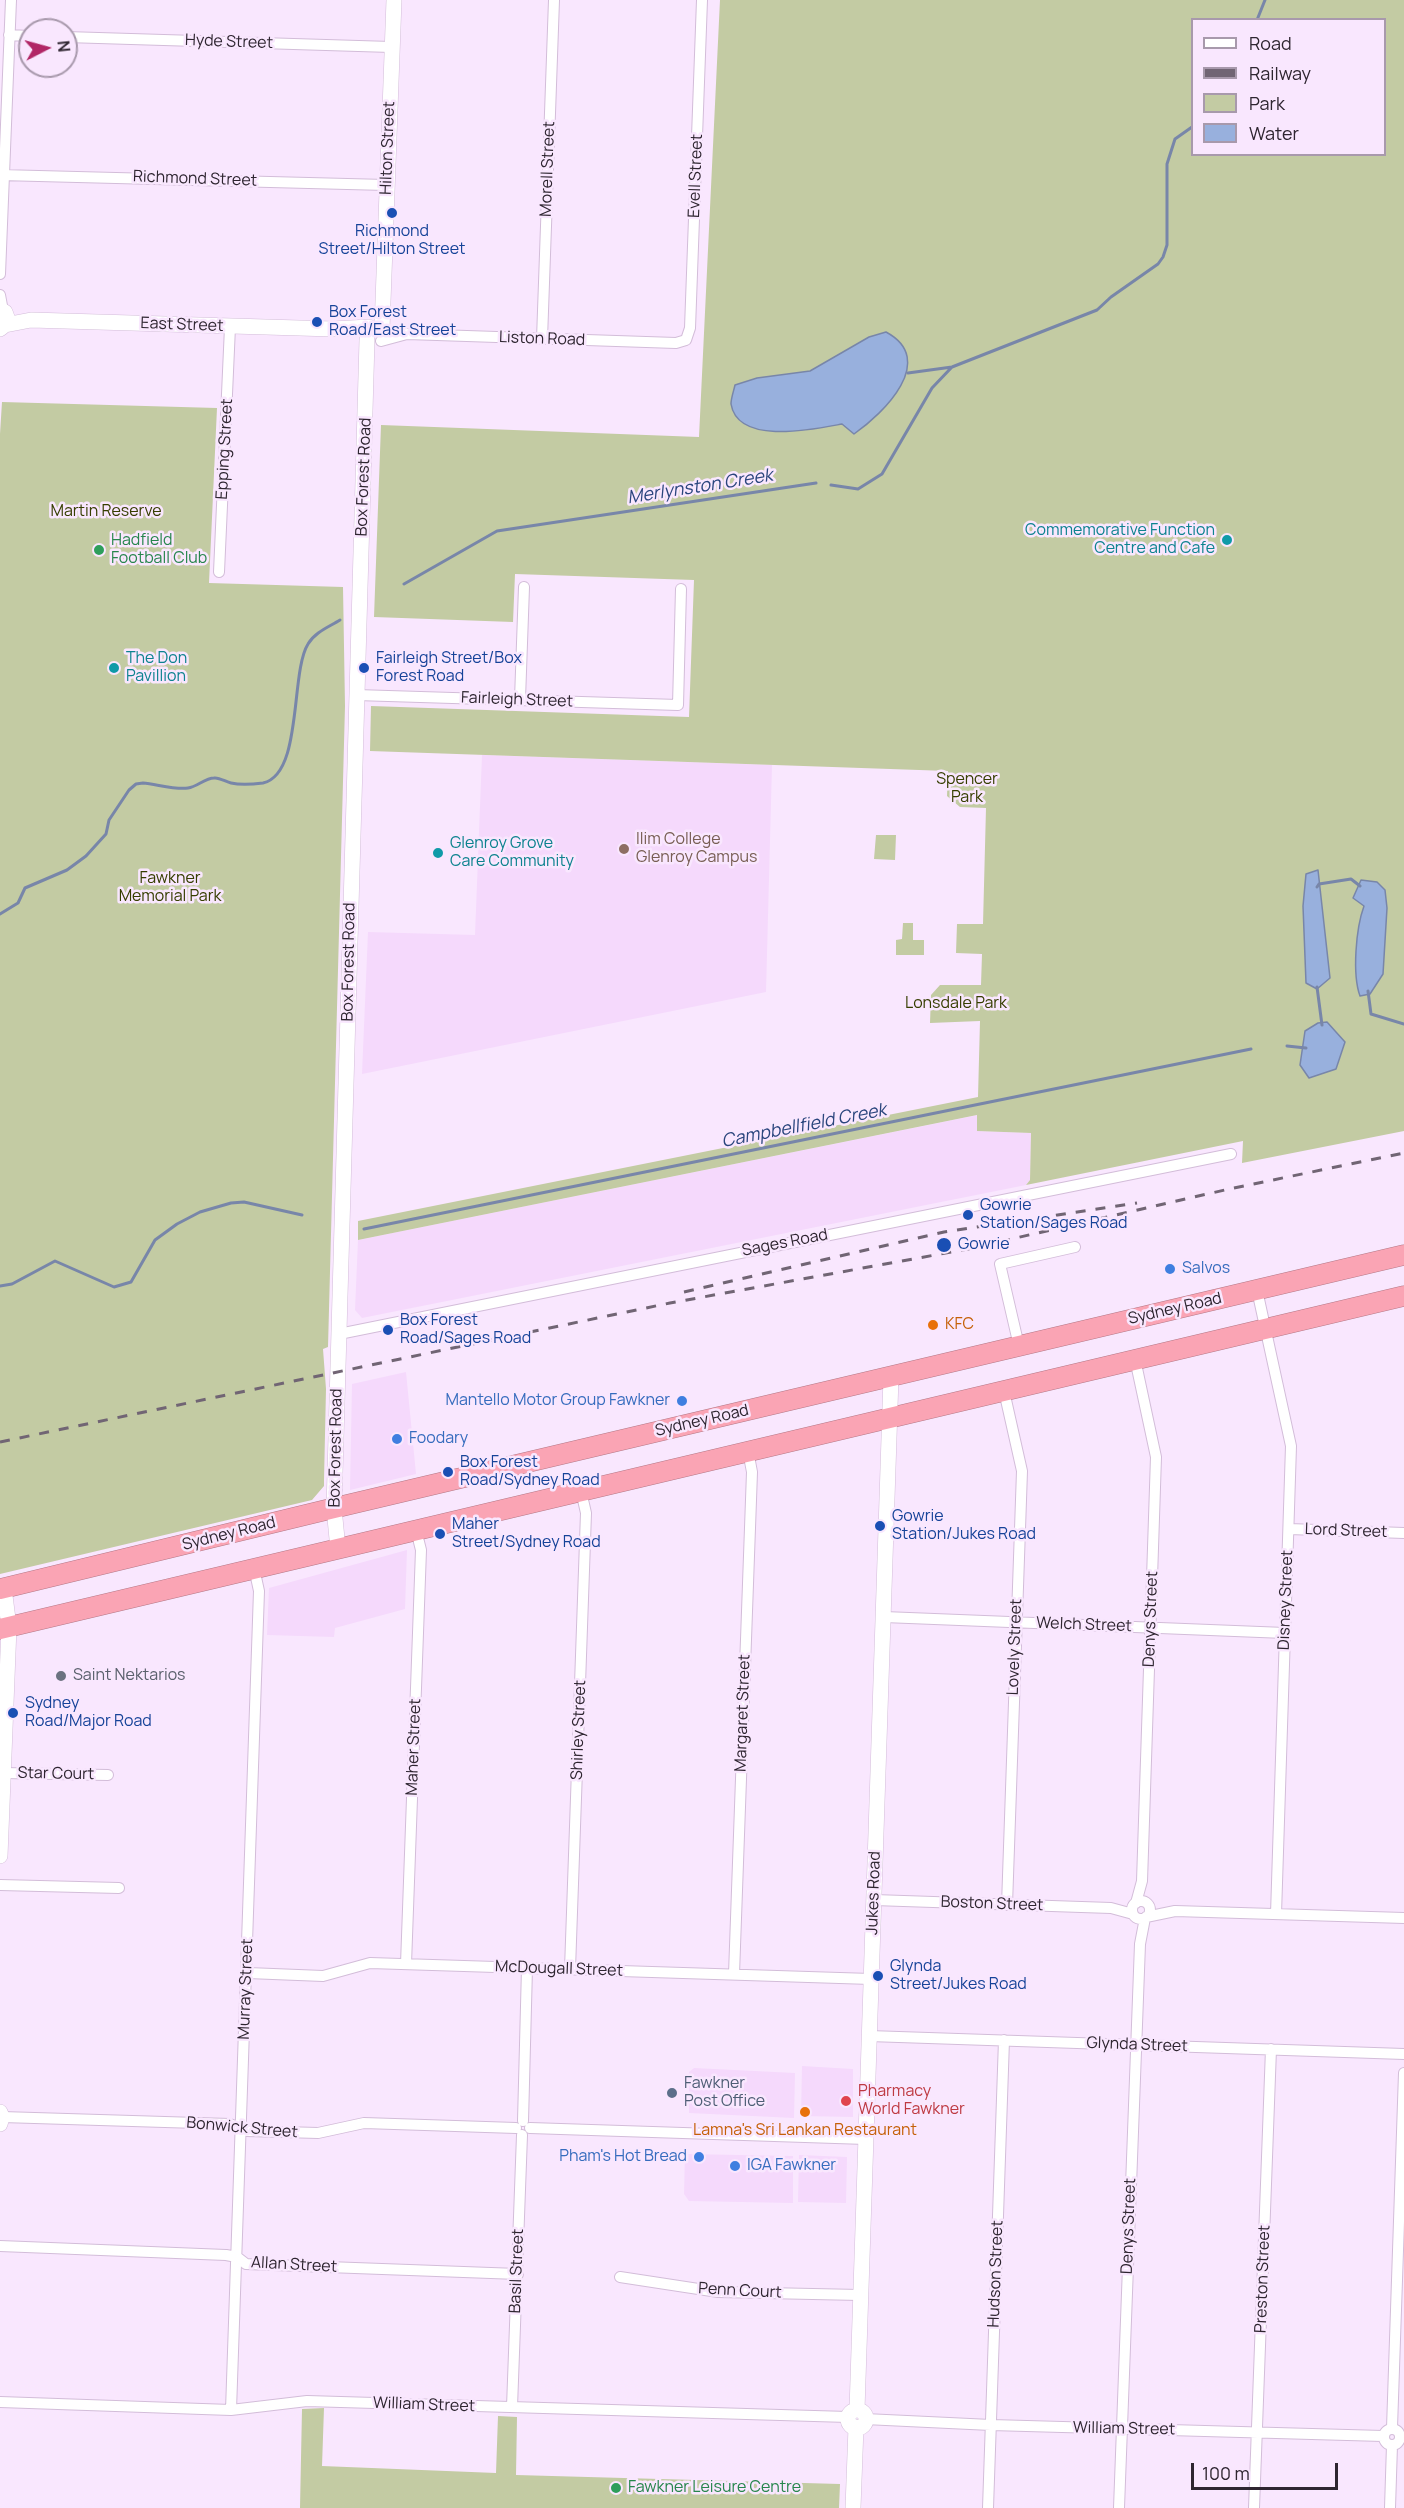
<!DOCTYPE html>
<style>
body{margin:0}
#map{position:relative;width:1404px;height:2508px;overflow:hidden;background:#f9e7fe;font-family:Manrope,sans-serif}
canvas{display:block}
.legend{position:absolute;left:1191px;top:18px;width:195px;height:138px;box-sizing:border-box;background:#f9e7fe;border:2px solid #a899ac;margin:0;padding:8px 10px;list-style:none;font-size:18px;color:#2e2530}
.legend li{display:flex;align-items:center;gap:12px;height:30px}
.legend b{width:30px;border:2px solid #a899ac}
.north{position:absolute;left:18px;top:18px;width:60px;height:60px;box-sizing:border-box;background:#f9e7fe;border:2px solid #a899ac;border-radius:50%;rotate:84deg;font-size:16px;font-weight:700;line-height:24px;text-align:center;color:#2e2530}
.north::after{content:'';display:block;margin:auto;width:21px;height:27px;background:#b12766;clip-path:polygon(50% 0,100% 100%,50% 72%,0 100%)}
.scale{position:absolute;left:1191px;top:2463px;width:147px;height:27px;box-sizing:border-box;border:3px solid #2e2530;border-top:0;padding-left:8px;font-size:18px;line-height:21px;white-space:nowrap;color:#2e2530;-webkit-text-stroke:4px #f9e7fe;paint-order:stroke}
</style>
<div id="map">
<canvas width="1404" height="2508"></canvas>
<ul class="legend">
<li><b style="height:8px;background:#fff"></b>Road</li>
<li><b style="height:8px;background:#716574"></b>Railway</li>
<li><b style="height:16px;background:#c3cba3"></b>Park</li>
<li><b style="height:16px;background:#98b0dd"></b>Water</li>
</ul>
<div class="north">N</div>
<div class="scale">100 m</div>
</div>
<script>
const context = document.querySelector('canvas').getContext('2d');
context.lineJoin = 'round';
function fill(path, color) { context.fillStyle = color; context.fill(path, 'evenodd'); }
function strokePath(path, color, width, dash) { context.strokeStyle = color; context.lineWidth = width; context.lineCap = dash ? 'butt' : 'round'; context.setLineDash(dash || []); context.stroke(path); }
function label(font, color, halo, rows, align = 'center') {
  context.font = font + ' Manrope,sans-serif'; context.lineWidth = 5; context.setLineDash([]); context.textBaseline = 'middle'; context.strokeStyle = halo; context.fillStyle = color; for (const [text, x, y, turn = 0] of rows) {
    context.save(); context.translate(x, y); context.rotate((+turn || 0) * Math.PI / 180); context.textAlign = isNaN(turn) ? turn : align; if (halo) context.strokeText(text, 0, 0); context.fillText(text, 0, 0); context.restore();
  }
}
const built = new Path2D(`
 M 482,755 L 772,765 L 766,992 L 362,1074 L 368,932 L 475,935 Z
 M 978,1115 L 978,1131 L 1031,1133 L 1030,1180 L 1026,1185 L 362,1318 L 355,1310 L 358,1240 Z
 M 406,1372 L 416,1474 L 350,1490 L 352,1384 Z
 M 407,1550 L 405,1609 L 335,1628 L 334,1637 L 267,1635 L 269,1588 Z
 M 802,2066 L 853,2069 L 853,2117 L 801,2116 Z
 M 694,2068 L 795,2073 L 794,2118 L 689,2113 L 689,2072 Z
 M 685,2154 L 793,2156 L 793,2203 L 689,2201 L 684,2194 Z
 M 799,2155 L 847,2157 L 846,2203 L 798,2202 Z`);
const green = new Path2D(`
 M 720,0 L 1404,0 L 1404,1131 L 1242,1163 L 1243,1141 L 1026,1185 L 1030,1180 L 1031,1133 L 977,1131 L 977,1115 L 358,1240 L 358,1221 L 978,1097 L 980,1021 L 930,1023 L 931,995 L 940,985 L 981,985 L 982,954 L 956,953 L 957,924 L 983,924 L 986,808 L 960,807 L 947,796 L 948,771 L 370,751 L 371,706 L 689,717 L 694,580 L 515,574 L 513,622 L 374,617 L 381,425 L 699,437 ZM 1192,20 L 1384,20 L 1384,154 L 1192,154 Z
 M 2,402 L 217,408 L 209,583 L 343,587 L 345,706 L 328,1347 L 323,1349 L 326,1389 L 324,1480 L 324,1486 L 312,1500 L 0,1574 L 0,434 Z
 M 876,835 L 896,835 L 895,860 L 874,859 Z
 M 903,923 L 913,923 L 913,940 L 924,940 L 924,955 L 896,955 L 896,940 L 902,939 Z
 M 324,2408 L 322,2466 L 496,2473 L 498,2416 L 517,2417 L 516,2475 L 840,2484 L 839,2508 L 300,2508 L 302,2409 Z`);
const water = new Path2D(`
 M 886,332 C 938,360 884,413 854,434 L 842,424 C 815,429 738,446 731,404 C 731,398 734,390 735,385 L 757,378 L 810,371 L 869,337 Z
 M 1318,870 L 1330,978 L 1317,989 L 1306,983 L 1303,906 L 1306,874 Z
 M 1361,880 L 1377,882 L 1385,890 L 1387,908 L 1383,974 L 1370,994 L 1360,996 C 1352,974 1356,928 1364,906 L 1353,898 Z
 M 1327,1022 L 1345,1042 L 1336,1069 L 1309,1078 L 1300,1065 L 1305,1031 L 1318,1023 Z`);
const stream = new Path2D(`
 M 1257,20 L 1265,0
 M 908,373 L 952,367 L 1097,310 L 1111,297 L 1158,264 L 1163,257 L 1167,245 L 1167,164 L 1175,139 L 1192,127
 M 831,485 L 858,489 L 882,474 L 932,388 L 952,367
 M 404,584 L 497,531 L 816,483
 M 1317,887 L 1319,884 L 1351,879 L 1360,886
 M 0,914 L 18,903 L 25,888 L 67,870 L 86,856 L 106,834 L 109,820 L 129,790 L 136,784 L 143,783 C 156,784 175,790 188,788 C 197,787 205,778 214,778 C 219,777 226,782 231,783 C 240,785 255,784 263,783 C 303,774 290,673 308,644 C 315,632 329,627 340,620
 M 1317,987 L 1322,1025
 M 1368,991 L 1371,1014 L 1404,1024
 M 1287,1046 L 1306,1048
 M 364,1229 L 1251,1049
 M 0,1286 L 12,1284 L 55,1261 L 114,1287 L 131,1282 L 155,1240 L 177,1224 L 200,1212 L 231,1203 L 244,1202 L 302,1215`);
const street = new Path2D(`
 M 9,35 L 30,36
 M 66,37 L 391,47
 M 0,175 L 386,185
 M 0,274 L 11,0
 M 0,295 L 3,311
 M 382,330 L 407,334 L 676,343 L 686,340 L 690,328 L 702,0
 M 542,339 L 554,0
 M 381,341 L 407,334
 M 219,572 L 230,327
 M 356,695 L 678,705 L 681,589
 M 520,699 L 524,587
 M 1257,1290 L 1291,1446 L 1276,1914
 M 339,1334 L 1231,1154
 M 1019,1346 L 1000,1264 L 1075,1247
 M 1135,1359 L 1156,1457 L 1142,1881 L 1136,1903
 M 1004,1391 L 1022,1471 L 1007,1905
 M 1289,1529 L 1404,1533
 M 884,1617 L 1285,1633
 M 3,1773 L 108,1775
 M 0,1885 L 119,1888
 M 874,1900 L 1111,1908 L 1133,1914
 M1132 1910a9 9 0 1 1 18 0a9 9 0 1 1-18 0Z
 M 1146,1917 L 1175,1911 L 1404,1918
 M 406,1964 L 421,1550 L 416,1530
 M 570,1969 L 586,1513 L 581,1491
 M 248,1973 L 323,1976 L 370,1963 L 871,1979
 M 734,1974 L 752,1472 L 748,1451
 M 869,2036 L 1404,2054
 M 2,2117 L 230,2124 L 247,2131 L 318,2133 L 364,2123 L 516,2128
 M 523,2121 L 527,1968
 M 530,2128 L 866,2139
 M 0,2246 L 226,2255 L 237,2257 L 246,2264 L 518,2274
 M 620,2277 L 718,2292 L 860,2295
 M 0,2402 L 231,2410 L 307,2401 L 848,2417
 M 512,2407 L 522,2135
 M 231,2410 L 259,1591 L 254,1568
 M 865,2419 L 991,2425 L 1383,2436
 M 1392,2428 L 1404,2073
 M1384 2437a8 8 0 1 1 16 0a8 8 0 1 1-16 0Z
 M 988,2508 L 1004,2040
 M 1119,2508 L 1140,1944 L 1145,1918
 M 1254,2508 L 1271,2049
 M 1390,2508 L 1392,2445`);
const secondary = new Path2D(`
 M 0,310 L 5,312 L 8,320 L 5,325 L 0,329
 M 5,325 L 31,320 L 333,329 L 369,327
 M 382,329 L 394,0
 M 338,1549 L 334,1508 L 367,340
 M 0,1856 L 9,1627 L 4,1588
 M 0,2112 L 2,2117 L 0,2124
 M 857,2410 L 891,1377
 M848 2419a9 9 0 1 1 18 0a9 9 0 1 1-18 0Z
 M 853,2508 L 856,2427`);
const highway = new Path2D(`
 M 0,1589 L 334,1508 L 1404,1255
 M 0,1629 L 1404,1296`);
const rail = new Path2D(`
 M 684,1292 L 944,1232 L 1137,1203
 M 0,1442 L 670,1303 L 968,1249 L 1229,1189 L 1404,1153`);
const markers = [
 [392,213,6,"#1a4fb4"],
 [317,322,6,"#1a4fb4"],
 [1227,540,6,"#0f9aa8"],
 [99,550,6,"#2e9e5b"],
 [114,668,6,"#0f9aa8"],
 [364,668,6,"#1a4fb4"],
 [624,849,6,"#8d6e63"],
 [438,853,6,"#0f9aa8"],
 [968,1215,6,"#1a4fb4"],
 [944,1245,8,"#1a4fb4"],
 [1170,1269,6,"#3f7fe0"],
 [933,1325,6,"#e8710a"],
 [388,1330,6,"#1a4fb4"],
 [682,1401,6,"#3f7fe0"],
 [397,1439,6,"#3f7fe0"],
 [448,1472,6,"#1a4fb4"],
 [880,1526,6,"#1a4fb4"],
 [440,1534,6,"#1a4fb4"],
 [61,1676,6,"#6b7280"],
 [13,1713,6,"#1a4fb4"],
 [878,1976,6,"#1a4fb4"],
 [672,2093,6,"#5c6f8a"],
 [846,2101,6,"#e0444e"],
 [805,2112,6,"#e8710a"],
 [699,2157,6,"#3f7fe0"],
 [735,2166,6,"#3f7fe0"],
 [616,2488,6,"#2e9e5b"]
];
const streetNames = [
 ["Hyde Street",229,42,2],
 ["Hilton Street",388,148,-88],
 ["Morell Street",548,169,-88],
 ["Evell Street",696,176,-88],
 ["Richmond Street",195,179,2],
 ["East Street",182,325,2],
 ["Liston Road",542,339,2],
 ["Epping Street",225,449,-87],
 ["Box Forest Road",364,477,-88],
 ["Fairleigh Street",517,700,2],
 ["Box Forest Road",349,962,-89],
 ["Sages Road",785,1243,-11],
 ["Sydney Road",1175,1309,-13],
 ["Sydney Road",702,1421,-13],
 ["Box Forest Road",336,1448,-89],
 ["Lord Street",1346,1531,2],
 ["Sydney Road",229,1534,-14],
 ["Disney Street",1286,1600,-88],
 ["Denys Street",1151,1619,-88],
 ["Welch Street",1084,1625,2],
 ["Lovely Street",1015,1647,-88],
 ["Margaret Street",743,1713,-88],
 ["Shirley Street",579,1730,-88],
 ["Maher Street",414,1747,-88],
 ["Star Court",56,1774,1],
 ["Jukes Road",874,1893,-88],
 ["Boston Street",992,1904,2],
 ["McDougall Street",559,1969,2],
 ["Murray Street",246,1989,-88],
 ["Glynda Street",1137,2045,2],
 ["Bonwick Street",242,2128,5],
 ["Denys Street",1129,2226,-88],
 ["Allan Street",294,2265,3],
 ["Basil Street",517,2271,-88],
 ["Hudson Street",996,2274,-88],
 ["Preston Street",1263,2279,-88],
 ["Penn Court",740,2291,3],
 ["William Street",424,2405,2],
 ["William Street",1124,2429,1]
];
const transitNames = [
 ["Richmond",392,232,"center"],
 ["Street/Hilton Street",392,250,"center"],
 ["Box Forest",329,313],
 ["Road/East Street",329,331],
 ["Fairleigh Street/Box",376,659],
 ["Forest Road",376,677],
 ["Gowrie",980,1206],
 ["Station/Sages Road",980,1224],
 ["Gowrie",958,1245],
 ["Box Forest",400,1321],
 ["Road/Sages Road",400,1339],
 ["Box Forest",460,1463],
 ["Road/Sydney Road",460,1481],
 ["Gowrie",892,1517],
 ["Station/Jukes Road",892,1535],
 ["Maher",452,1525],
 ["Street/Sydney Road",452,1543],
 ["Sydney",25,1704],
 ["Road/Major Road",25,1722],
 ["Glynda",890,1967],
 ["Street/Jukes Road",890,1985]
];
const parkNames = [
 ["Martin Reserve",106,512],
 ["Spencer",967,780],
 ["Park",967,798],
 ["Fawkner",170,879],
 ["Memorial Park",170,897],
 ["Lonsdale Park",956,1004]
];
const cultureNames = [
 ["Commemorative Function",1215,531,"right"],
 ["Centre and Cafe",1215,549,"right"],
 ["The Don",126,659],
 ["Pavillion",126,677],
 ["Glenroy Grove",450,844],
 ["Care Community",450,862]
];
const leisureNames = [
 ["Hadfield",111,541],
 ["Football Club",111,559],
 ["Fawkner Leisure Centre",628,2488]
];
const educationNames = [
 ["Ilim College",636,840],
 ["Glenroy Campus",636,858]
];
const shopNames = [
 ["Salvos",1182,1269],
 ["Mantello Motor Group Fawkner",670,1401,"right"],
 ["Foodary",409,1439],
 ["Pham's Hot Bread",687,2157,"right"],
 ["IGA Fawkner",747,2166]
];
const foodNames = [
 ["KFC",945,1325],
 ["Lamna's Sri Lankan Restaurant",805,2131,"center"]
];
const worshipNames = [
 ["Saint Nektarios",73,1676]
];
const serviceNames = [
 ["Fawkner",684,2084],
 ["Post Office",684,2102]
];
const healthNames = [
 ["Pharmacy",858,2092],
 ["World Fawkner",858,2110]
];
const waterNames = [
 ["Merlynston Creek",700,487,-9],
 ["Campbellfield Creek",804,1126,-11]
];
fill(built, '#f5d9fc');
fill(green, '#c3cba3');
fill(water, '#98b0dd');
strokePath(water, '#7886a9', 1.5);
strokePath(stream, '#7886a9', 3);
strokePath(street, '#d3bdd9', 12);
strokePath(secondary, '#d3bdd9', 16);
strokePath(highway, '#b37886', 21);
strokePath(street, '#fff', 10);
strokePath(secondary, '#fff', 15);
strokePath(highway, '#faa4b4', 20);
strokePath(rail, '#716574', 3, [10, 10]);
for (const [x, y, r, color] of markers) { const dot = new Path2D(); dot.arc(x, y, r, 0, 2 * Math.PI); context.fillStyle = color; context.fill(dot); strokePath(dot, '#f9e7fe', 2); }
label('16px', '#2e2530', '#f9e7fe', streetNames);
label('16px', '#164399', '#f9e7fe', transitNames, 'left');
label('16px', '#363e00', '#f9e7fe', parkNames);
label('16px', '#0d838f', '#f9e7fe', cultureNames, 'left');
label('16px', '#27864d', '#f9e7fe', leisureNames, 'left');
label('16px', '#785e54', '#f9e7fe', educationNames, 'left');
label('16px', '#366cbe', '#f9e7fe', shopNames, 'left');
label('16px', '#c56008', '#f9e7fe', foodNames, 'left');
label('16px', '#5b616d', '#f9e7fe', worshipNames, 'left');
label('16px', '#4e5e75', '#f9e7fe', serviceNames, 'left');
label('16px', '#be3a42', '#f9e7fe', healthNames, 'left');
label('italic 18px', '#2a457d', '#f9e7fe', waterNames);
</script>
